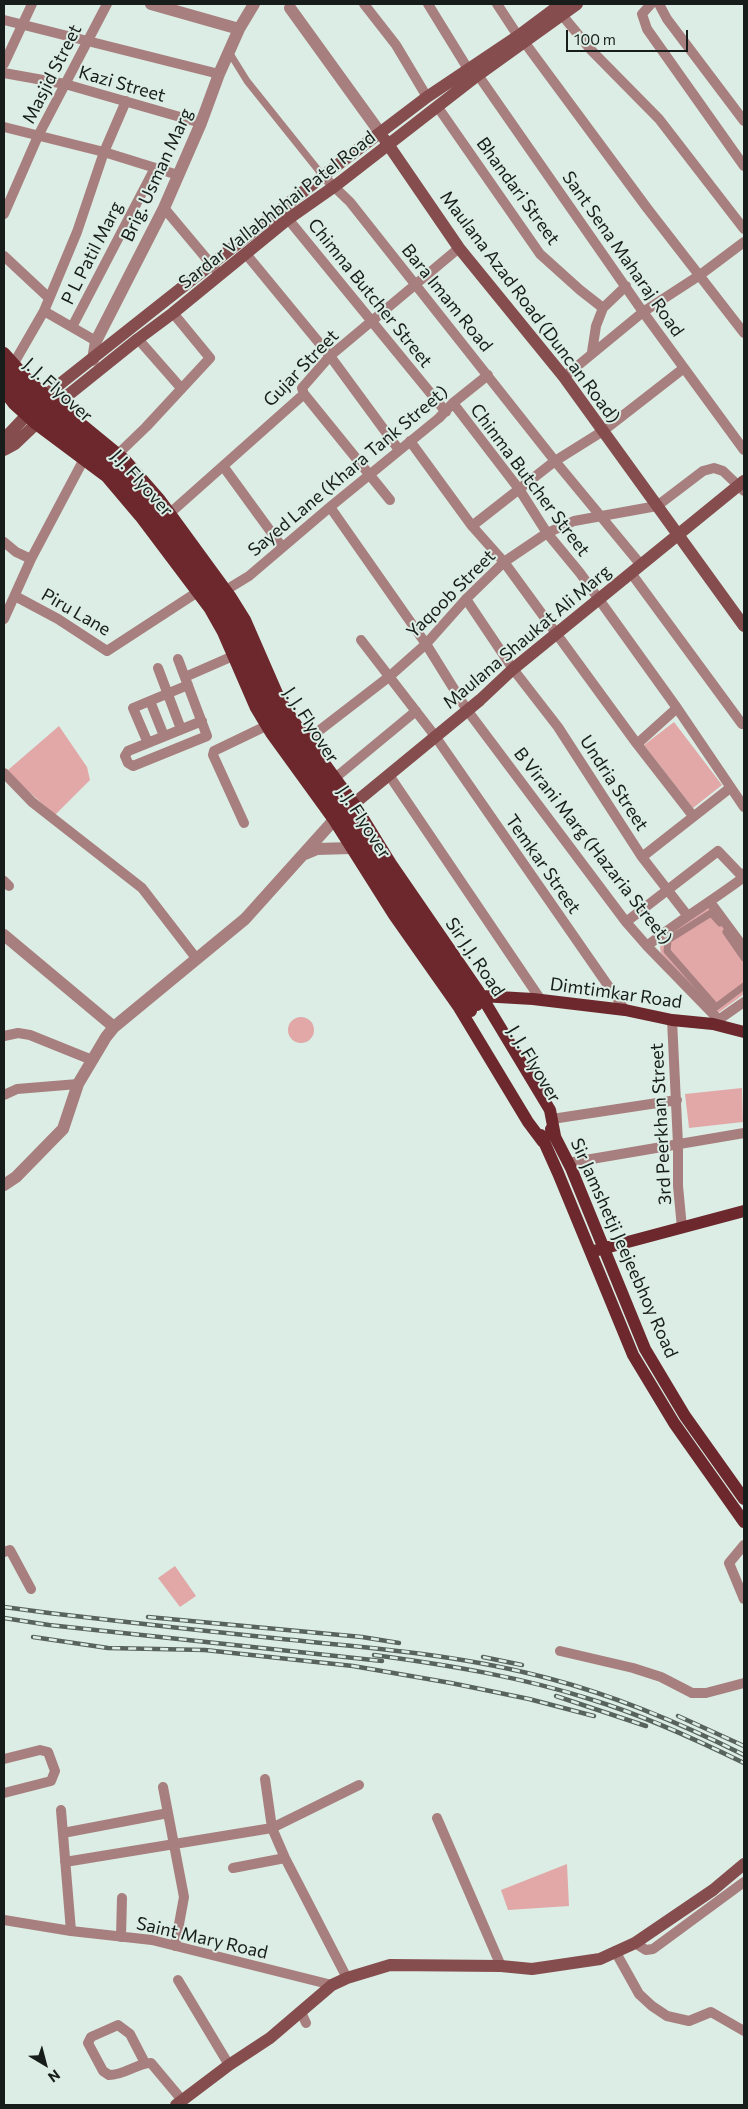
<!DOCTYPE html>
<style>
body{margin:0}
#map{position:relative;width:748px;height:2109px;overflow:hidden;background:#dbede4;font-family:Commissioner,sans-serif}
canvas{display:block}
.frame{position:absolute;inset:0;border:5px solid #171d1a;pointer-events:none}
.north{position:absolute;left:20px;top:2039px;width:50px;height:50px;-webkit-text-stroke:4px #dbede4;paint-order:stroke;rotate:143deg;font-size:14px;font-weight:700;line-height:20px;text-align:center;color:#171d1a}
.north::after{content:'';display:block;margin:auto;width:18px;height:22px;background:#171d1a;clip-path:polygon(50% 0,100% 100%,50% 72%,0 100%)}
.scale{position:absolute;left:566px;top:30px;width:122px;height:22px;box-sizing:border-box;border:2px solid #171d1a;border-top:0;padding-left:6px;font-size:15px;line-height:18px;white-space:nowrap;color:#171d1a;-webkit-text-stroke:4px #dbede4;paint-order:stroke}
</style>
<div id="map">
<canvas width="748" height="2109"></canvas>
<div class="frame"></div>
<div class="north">N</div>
<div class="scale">100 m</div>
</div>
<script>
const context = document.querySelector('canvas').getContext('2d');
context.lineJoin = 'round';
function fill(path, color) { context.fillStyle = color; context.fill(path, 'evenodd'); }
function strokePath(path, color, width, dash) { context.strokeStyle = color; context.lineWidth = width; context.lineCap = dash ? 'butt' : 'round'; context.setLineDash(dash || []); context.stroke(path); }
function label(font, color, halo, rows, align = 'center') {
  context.font = font + ' Commissioner,sans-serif'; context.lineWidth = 4; context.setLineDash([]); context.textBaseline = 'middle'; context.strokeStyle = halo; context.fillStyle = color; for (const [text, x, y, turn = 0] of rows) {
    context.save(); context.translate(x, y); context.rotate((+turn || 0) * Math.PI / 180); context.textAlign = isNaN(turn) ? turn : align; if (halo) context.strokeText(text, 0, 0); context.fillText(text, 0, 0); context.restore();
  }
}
const green = new Path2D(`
 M 674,722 L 722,785 L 693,808 L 644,745 Z
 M 59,726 L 87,767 L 90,780 L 55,815 L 17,781 L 8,770 Z
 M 709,907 L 744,947 L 744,994 L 714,1016 L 661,953 L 660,948 L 662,937 Z
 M288 1030a13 13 0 1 1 26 0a13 13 0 1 1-26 0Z
 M 742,1088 L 743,1122 L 689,1128 L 685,1094 Z
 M 175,1566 L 196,1596 L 180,1607 L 158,1578 Z
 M 567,1864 L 569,1906 L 508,1910 L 501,1890 Z`);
const pedestrian = new Path2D(`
 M 229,52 L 247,81 L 323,176
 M 720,923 L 711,913 L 668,940 L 667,951 L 716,1007 L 744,986
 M 726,932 L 744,958`);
const minor = new Path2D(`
 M 364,4 L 396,45 L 427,97
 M 428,4 L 468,69
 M 497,4 L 518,36
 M 651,4 L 642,14 L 647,29 L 744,166
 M 659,4 L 667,19 L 744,121
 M 562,15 L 591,50 L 659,119 L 744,229
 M 4,20 L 219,74
 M 525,43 L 647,208 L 744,333
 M 4,64 L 32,4
 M 4,73 L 65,84 L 201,123
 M 478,75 L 643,312 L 744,450
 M 437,106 L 540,254 L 580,290 L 603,308
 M 4,127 L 104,152 L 178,175
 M 323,176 L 350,202 L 555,461 L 641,565
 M 164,208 L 216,270
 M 4,214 L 38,136 L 107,4
 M 288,219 L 446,412
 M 246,254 L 330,356 L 399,450
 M 4,256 L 49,298
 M 44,311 L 96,341
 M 72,327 L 155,168
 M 138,339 L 181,388
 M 592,352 L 596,326 L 603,308 L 626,286
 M 14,363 L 44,311 L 77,232 L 104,152 L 126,101
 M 564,377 L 643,312 L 700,275 L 744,242
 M 304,394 L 390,500
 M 453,403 L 519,489 L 547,533 L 580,573 L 677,708 L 744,807
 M 410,441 L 472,526 L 504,562 L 637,744 L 693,816
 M 118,454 L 146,427 L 210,358 L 173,313
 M 223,466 L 282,547
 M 330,507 L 426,644 L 467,710 L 626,922 L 647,946 L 719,1020
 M 169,514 L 304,394 L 302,388 L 330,356 L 459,248
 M 472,526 L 555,461 L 603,431 L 684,368
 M 4,542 L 16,552 L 31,559
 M 631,573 L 742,724
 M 226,590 L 249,576 L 330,507 L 439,418 L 453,403 L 488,375
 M 15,596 L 58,619 L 107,651 L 196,593
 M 466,599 L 513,669 L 558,727 L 642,857 L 687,915
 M 4,619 L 31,559 L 84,459
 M 361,640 L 435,736 L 625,1010
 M 178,659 L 207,736 L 133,766 L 128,763 L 125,756 L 128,751 L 202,721
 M 158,668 L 181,729
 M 185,677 L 233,656
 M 150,701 L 164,736
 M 307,740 L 390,676 L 426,644 L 466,599 L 504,562 L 547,533 L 574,521 L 657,506 L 703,471 L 714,468 L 723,471 L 744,491
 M 148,743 L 133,708 L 188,685
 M 637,744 L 677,708
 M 4,773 L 32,802 L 142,888 L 196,958
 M 389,775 L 541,1000
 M 335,778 L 416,711
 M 244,823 L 213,755 L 214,751 L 266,726
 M 642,857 L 730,788
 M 4,881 L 9,886
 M 710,902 L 744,948
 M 626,922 L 718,851 L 739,873 L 744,874
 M 647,946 C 678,921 712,901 744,877
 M 672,1020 L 678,1144 L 678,1186 L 682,1228
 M 714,1023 L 744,1002
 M 4,1036 L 18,1033 L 30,1035 L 92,1060
 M 4,1095 L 17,1089 L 78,1084
 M 552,1119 L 677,1100
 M 568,1163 L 744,1133
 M 744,1545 L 729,1563 L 744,1599
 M 4,1552 L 10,1550 L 31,1589
 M 560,1651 L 633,1668 L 661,1677 L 692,1693 L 706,1693 L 744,1683
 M 4,1759 L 40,1750 L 48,1752 L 55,1771 L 51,1781 L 4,1793
 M 265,1779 L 272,1828 L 285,1858 L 347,1978
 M 163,1787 L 184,1897 L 175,1946
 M 61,1810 L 71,1931
 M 437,1818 L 501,1966
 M 63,1833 L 168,1813
 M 65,1862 L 272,1828 L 359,1785
 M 233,1868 L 285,1858
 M 4,1920 L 71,1931 L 152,1940 L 332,1985
 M 121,1937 L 122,1898
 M 635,1943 L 646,1950 L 653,1949 L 744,1882
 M 615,1951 L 639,1994 L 652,2006 L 667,2016 L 689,2021 L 711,2012 L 744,2031
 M 178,1980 L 229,2065
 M 301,2012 L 306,2023
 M 145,2063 L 130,2034 L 118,2025 L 91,2037 L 88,2043 L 103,2071 L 109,2075 C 125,2075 137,2063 151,2063 L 182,2100`);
const tertiary = new Path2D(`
 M 151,4 L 239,29
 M 290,8 L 381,134
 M 93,360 L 96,341 L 164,208 L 201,123 L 219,74 L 239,29 L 254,4
 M 305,854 L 317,849 L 351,848
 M 4,935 L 114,1027
 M 4,1185 L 16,1177 L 63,1129 L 78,1084 L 106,1037 L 114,1027 L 245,919 L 334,820`);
const secondary = new Path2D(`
 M 385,140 L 459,248 L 564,377 L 744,626
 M 4,439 L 46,395 L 323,176 L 427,97 L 518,36 L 561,4
 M 4,450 L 15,444 L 57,404 L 138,339 L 173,313 L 288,219 L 335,186 L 478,75 L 577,4
 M 345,811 L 480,700 L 513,669 L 744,481
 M 176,2105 L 229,2065 L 270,2038 L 332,1985 L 347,1978 L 390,1965 L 501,1966 L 532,1969 L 600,1959 L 635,1943 L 713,1890 L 744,1864`);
const primary = new Path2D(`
 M 4,353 L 30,382 L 125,460 L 160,500 L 230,596 L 245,620 L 279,698 L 292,719 L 354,804 L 391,864 L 479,992 L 550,1110 L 555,1136
 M 4,391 L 14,404 L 36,424 L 107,477 L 140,516 L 210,609 L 223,632 L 256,708 L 271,733 L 334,820 L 394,915 L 458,1006 L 528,1122 L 543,1142
 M 481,996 L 533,999 L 625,1010 L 672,1020 L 713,1024 L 744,1032
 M 551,1129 L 571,1168 L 645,1349 L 685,1416 L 744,1499
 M 541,1135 L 558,1173 L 633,1355 L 674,1423 L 744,1522
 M 594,1251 L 744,1211`);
const rail = new Path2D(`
 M 4,1607 L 49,1613 C 127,1622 204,1631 282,1639 C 373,1648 463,1655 551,1679 C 619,1697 682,1724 744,1755
 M 148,1617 L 362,1637 L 399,1643
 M 4,1618 L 49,1625 L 382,1661
 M 33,1637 L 108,1648 L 205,1650 L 353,1666 L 451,1683 L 529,1699 L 594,1716
 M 374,1655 C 448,1665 522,1677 593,1700 C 645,1716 695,1739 744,1763
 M 483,1657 L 522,1665
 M 556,1696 L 646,1726
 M 678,1716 L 744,1746`);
const primaryBridge = new Path2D(`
 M 4,365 L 51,412 L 119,465 L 153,505 L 224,600 L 238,624 L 271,700 L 285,724 L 346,807 L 384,869 L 477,1005
 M 4,378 L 45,419 L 112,472 L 146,511 L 216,605 L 230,628 L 263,704 L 278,729 L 338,812 L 377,874 L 471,1011`);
const streetNames = [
 ["Masjid Street",52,74,-63],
 ["Kazi Street",122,84,16],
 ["Brig. Usman Marg",157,175,-65],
 ["Bhandari Street",518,191,54],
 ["Sardar Vallabhbhai Patel Road",277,210,-38],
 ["P L Patil Marg",92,253,-63],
 ["Sant Sena Maharaj Road",623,254,55],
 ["Chimna Butcher Street",370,293,51],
 ["Bara Imam Road",447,298,51],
 ["Maulana Azad Road (Duncan Road)",530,307,53],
 ["Gujar Street",301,368,-46],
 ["J. J. Flyover",58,390,42],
 ["Sayed Lane (Khara Tank Street)",348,471,-40],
 ["Chinma Butcher Street",530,480,53],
 ["J.J. Flyover",142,483,48],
 ["Yaqoob Street",451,594,-45],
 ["Piru Lane",76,612,30],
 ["Maulana Shaukat Ali Marg",527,637,-40],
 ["J. J. Flyover",311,725,57],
 ["Undria Street",614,783,57],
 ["J.J. Flyover",364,822,57],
 ["B Virani Marg (Hazaria Street)",593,846,52],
 ["Temkar Street",543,864,55],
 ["Sir J.J. Road",475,957,56],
 ["Dimtimkar Road",616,993,8],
 ["J. J. Flyover",534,1064,59],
 ["3rd Peerkhan Street",661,1124,-93],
 ["Sir Jamshetji Jeejeebhoy Road",624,1248,66],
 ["Saint Mary Road",202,1938,13]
];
fill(green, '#e2a8a8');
strokePath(pedestrian, '#a87f7f', 7);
strokePath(minor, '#a87f7f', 10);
strokePath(tertiary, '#a87f7f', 12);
strokePath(secondary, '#864d4f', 12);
strokePath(primary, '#6c282d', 12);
strokePath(rail, '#59635e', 4.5);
strokePath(rail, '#dbede4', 2.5, [8]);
strokePath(primaryBridge, '#6c282d', 12);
label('18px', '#171d1a', '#dbede4', streetNames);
</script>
